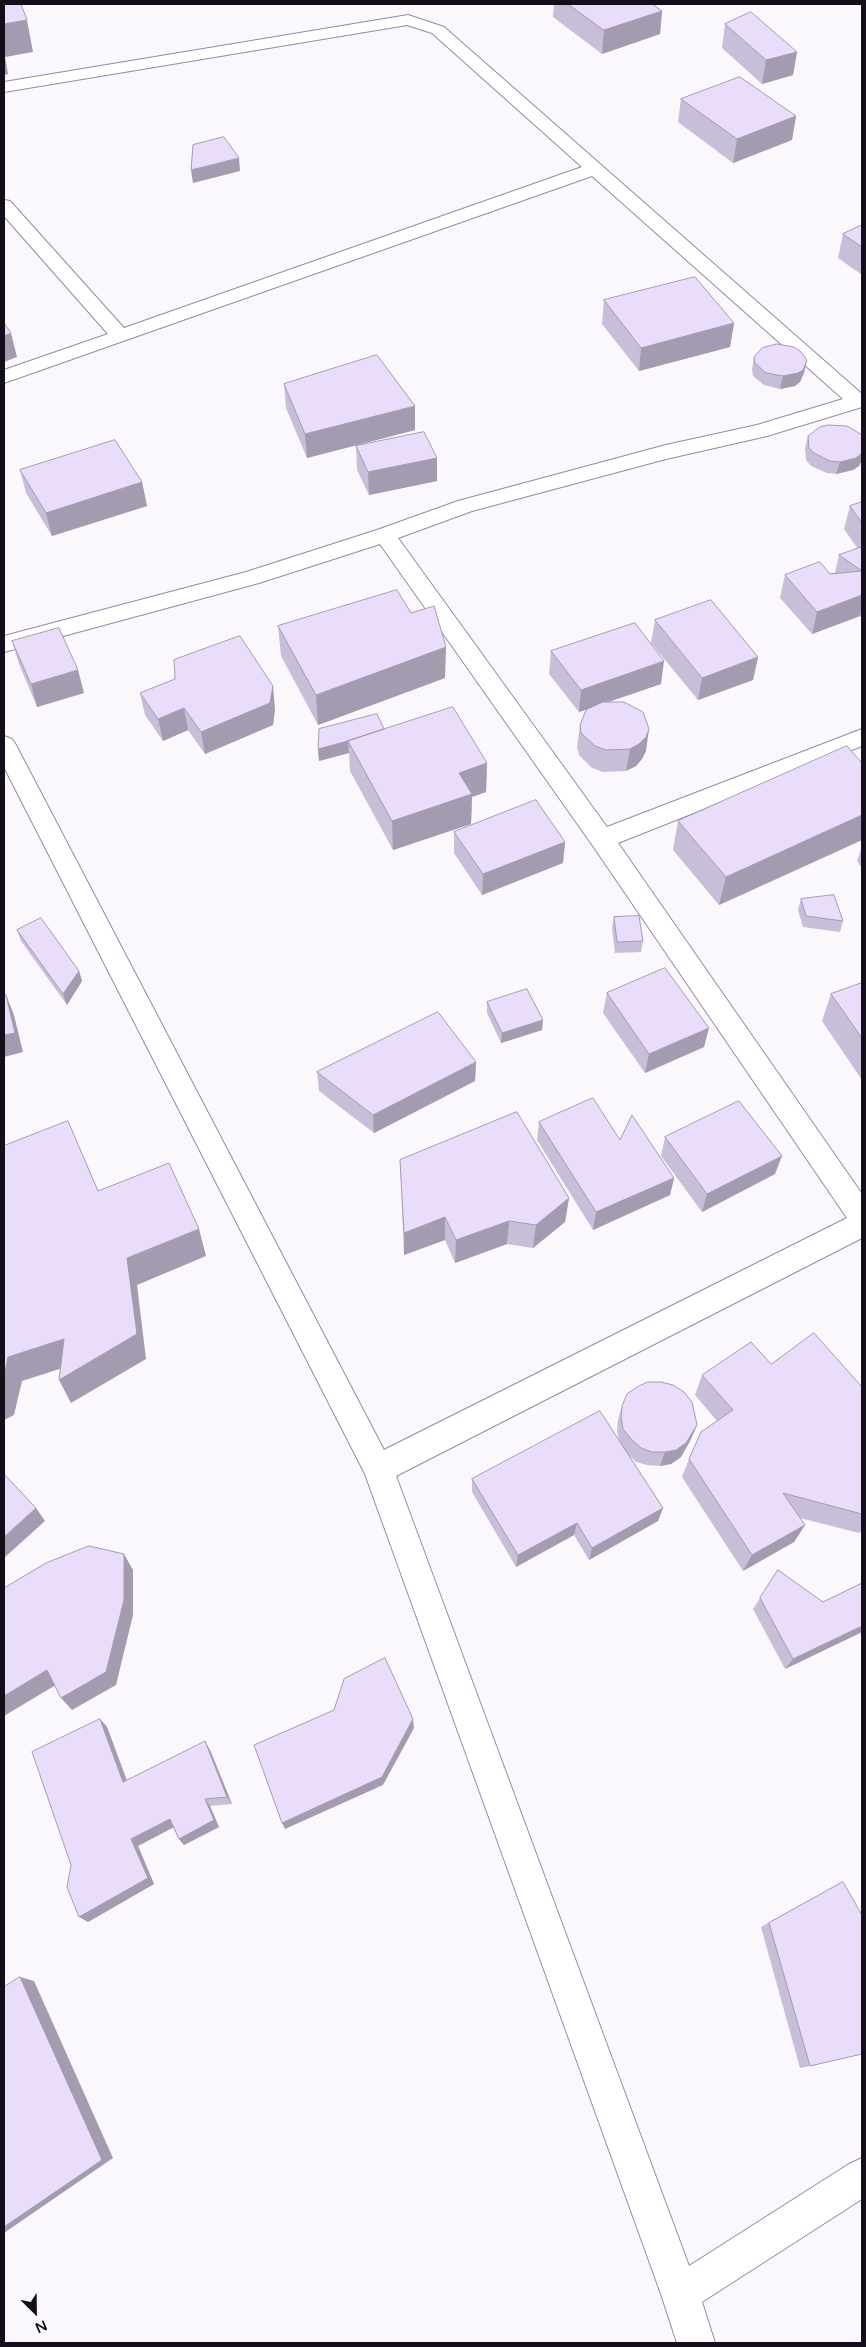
<!DOCTYPE html>
<style>
body{margin:0}
#map{position:relative;width:866px;height:2347px;overflow:hidden;background:#faf7fd;font-family:"Varela Round",sans-serif}
canvas{display:block}
.frame{position:absolute;inset:0;border:5px solid #130e19;pointer-events:none}
.north{position:absolute;left:10px;top:2287px;width:50px;height:50px;-webkit-text-stroke:4px #faf7fd;paint-order:stroke;rotate:157deg;font-size:14px;font-weight:700;line-height:20px;text-align:center;color:#130e19}
.north::after{content:'';display:block;margin:auto;width:18px;height:22px;background:#130e19;clip-path:polygon(50% 0,100% 100%,50% 72%,0 100%)}
</style>
<div id="map">
<canvas width="866" height="2347"></canvas>
<div class="frame"></div>
<div class="north">N</div>
</div>
<script>
const context = document.querySelector('canvas').getContext('2d');
context.lineJoin = 'round';
function strokePath(path, color, width, dash) { context.strokeStyle = color; context.lineWidth = width; context.lineCap = dash ? 'butt' : 'round'; context.setLineDash(dash || []); context.stroke(path); }
function fill(path, color) { context.fillStyle = color; context.fill(path, 'evenodd'); }
const minor = new Path2D(`
 M 408,15 L 444,27 L 862,394 L 862,407 L 767,436 L 666,459 L 472,511 L 398,538 L 607,827 L 862,729 L 862,746 L 618,843 L 862,1194 L 862,1238 L 396,1476 L 689,2266 L 849,2164 L 862,2158 L 862,2199 L 702,2302 L 715,2343 L 677,2343 L 661,2294 L 365,1474 L 4,767 L 4,736 L 12,739 L 16,745 L 384,1450 L 847,1218 L 593,846 L 380,544 L 259,583 L 4,652 L 4,636 L 246,572 L 377,530 L 458,501 L 666,445 L 757,425 L 843,399 L 592,176 L 4,383 L 4,370 L 108,334 L 4,216 L 4,200 L 10,201 L 124,328 L 582,167 L 432,33 L 407,25 L 4,92 L 4,82 Z`);
const wall = new Path2D(`
 M 554,4 L 652,4 L 662,11 L 660,34 L 602,54 L 553,17 Z
 M 725,24 L 797,52 L 793,75 L 762,84 L 722,48 Z
 M 681,99 L 796,116 L 792,140 L 733,163 L 678,122 Z
 M 862,225 L 862,275 L 838,258 L 843,234 Z
 M 604,300 L 734,323 L 730,347 L 639,371 L 602,324 Z
 M 754,357 L 807,360 L 804,373 L 800,382 L 795,386 L 780,389 L 764,385 L 753,376 L 752,370 Z
 M 284,384 L 415,430 L 307,458 L 286,408 Z
 M 808,436 L 862,460 L 859,466 L 853,470 L 836,474 L 827,473 L 811,466 L 806,460 L 805,448 Z
 M 356,446 L 437,458 L 437,481 L 369,495 L 357,470 Z
 M 20,470 L 142,482 L 147,506 L 52,536 L 26,493 Z
 M 862,502 L 862,618 L 860,616 L 812,634 L 780,598 L 785,575 L 835,573 L 839,555 L 858,549 L 844,529 L 850,506 Z
 M 411,613 L 445,678 L 318,725 L 281,656 L 278,626 Z
 M 655,620 L 758,657 L 753,680 L 698,700 L 651,643 Z
 M 12,641 L 84,693 L 37,707 L 19,664 Z
 M 551,651 L 661,684 L 608,702 L 646,751 L 642,759 L 636,766 L 626,771 L 603,772 L 592,768 L 579,755 L 577,747 L 580,725 L 591,708 L 579,712 L 549,674 Z
 M 140,693 L 275,709 L 273,725 L 205,754 L 188,730 L 163,741 L 145,715 Z
 M 384,729 L 487,763 L 486,792 L 472,797 L 471,824 L 393,850 L 350,771 L 349,753 L 319,761 L 318,749 Z
 M 862,763 L 862,840 L 719,905 L 673,850 L 678,821 Z
 M 454,832 L 565,842 L 563,863 L 482,895 L 454,853 Z
 M 862,847 L 862,868 L 857,861 Z
 M 801,899 L 843,921 L 840,932 L 803,927 L 798,910 Z
 M 614,917 L 643,941 L 641,952 L 615,953 L 612,928 Z
 M 17,930 L 79,971 L 82,981 L 67,1005 L 21,941 Z
 M 862,983 L 862,1080 L 822,1021 L 831,994 Z
 M 607,993 L 704,1047 L 645,1073 L 603,1013 Z
 M 487,1002 L 542,1030 L 501,1043 L 487,1013 Z
 M 476,1062 L 475,1081 L 374,1133 L 319,1091 L 317,1072 Z
 M 539,1122 L 620,1140 L 674,1178 L 670,1195 L 593,1230 L 537,1140 Z
 M 665,1137 L 775,1174 L 702,1212 L 661,1156 Z
 M 400,1160 L 569,1198 L 565,1222 L 533,1248 L 507,1244 L 455,1263 L 445,1240 L 404,1255 Z
 M 771,1364 L 862,1387 L 862,1531 L 859,1533 L 800,1518 L 805,1525 L 794,1542 L 743,1571 L 682,1477 L 689,1459 L 717,1421 L 695,1395 L 702,1375 Z
 M 622,1406 L 697,1425 L 691,1439 L 681,1457 L 671,1464 L 660,1466 L 647,1465 L 636,1462 L 628,1454 L 663,1508 L 658,1521 L 589,1560 L 574,1535 L 516,1567 L 472,1492 L 472,1479 L 619,1440 L 617,1431 L 618,1420 Z
 M 778,1570 L 823,1602 L 862,1583 L 862,1632 L 785,1669 L 753,1609 Z
 M 100,1719 L 107,1727 L 127,1780 L 210,1750 L 232,1804 L 210,1806 L 219,1827 L 184,1845 L 179,1839 L 173,1827 L 138,1846 L 154,1884 L 88,1922 Z
 M 843,1882 L 810,2066 L 800,2068 L 761,1927 Z`);
const shadedWall = new Path2D(`
 M 662,11 L 660,34 L 602,54 L 604,30 Z
 M 27,20 L 33,52 L 5,57 L 8,74 L 4,75 L 4,24 Z
 M 797,52 L 793,75 L 762,84 L 766,60 Z
 M 796,116 L 792,140 L 733,163 L 737,139 Z
 M 239,158 L 240,171 L 193,183 L 191,170 Z
 M 734,323 L 730,347 L 639,371 L 641,348 Z
 M 11,333 L 17,357 L 4,362 L 4,336 Z
 M 807,360 L 804,373 L 800,382 L 795,386 L 780,389 L 783,376 Z
 M 415,406 L 415,430 L 307,458 L 305,434 Z
 M 862,453 L 862,459 L 859,466 L 853,470 L 836,474 L 840,462 Z
 M 437,458 L 437,481 L 369,495 L 368,472 Z
 M 142,482 L 147,506 L 52,536 L 46,513 Z
 M 862,595 L 862,609 L 860,616 L 812,634 L 817,612 Z
 M 446,647 L 445,678 L 318,725 L 316,695 Z
 M 758,657 L 753,680 L 698,700 L 702,678 Z
 M 664,661 L 661,684 L 579,712 L 581,690 Z
 M 78,670 L 84,693 L 37,707 L 31,684 Z
 M 273,686 L 275,709 L 273,725 L 205,754 L 201,732 Z
 M 184,708 L 188,730 L 163,741 L 158,719 Z
 M 649,729 L 646,751 L 642,759 L 636,766 L 626,771 L 630,749 Z
 M 348,741 L 349,753 L 319,761 L 318,749 Z
 M 487,763 L 486,792 L 472,797 L 471,824 L 393,850 L 392,821 L 459,773 Z
 M 862,815 L 862,840 L 719,905 L 726,877 Z
 M 565,842 L 563,863 L 482,895 L 483,874 Z
 M 79,971 L 82,981 L 67,1005 L 63,994 Z
 M 6,995 L 14,1015 L 23,1052 L 4,1057 L 4,1035 Z
 M 543,1020 L 542,1030 L 501,1043 L 502,1033 Z
 M 709,1028 L 704,1047 L 645,1073 L 649,1054 Z
 M 476,1062 L 475,1081 L 374,1133 L 373,1115 Z
 M 782,1156 L 775,1174 L 702,1212 L 707,1194 Z
 M 674,1178 L 670,1195 L 593,1230 L 596,1212 Z
 M 569,1198 L 565,1222 L 533,1248 L 536,1225 Z
 M 445,1217 L 445,1240 L 404,1255 L 404,1233 Z
 M 509,1221 L 507,1244 L 455,1263 L 456,1240 Z
 M 199,1229 L 206,1256 L 137,1285 L 146,1359 L 71,1403 L 59,1380 L 127,1258 Z
 M 64,1339 L 75,1364 L 22,1381 L 14,1415 L 4,1420 L 4,1377 L 8,1357 Z
 M 697,1425 L 691,1439 L 681,1457 L 671,1464 L 660,1466 L 665,1452 Z
 M 36,1508 L 45,1521 L 4,1558 L 4,1537 Z
 M 663,1508 L 658,1521 L 589,1560 L 592,1548 Z
 M 577,1523 L 574,1535 L 516,1567 L 518,1555 Z
 M 805,1525 L 794,1542 L 743,1571 L 752,1555 Z
 M 124,1554 L 133,1570 L 133,1615 L 116,1685 L 72,1710 L 61,1698 Z
 M 862,1626 L 862,1632 L 785,1669 L 793,1659 Z
 M 47,1670 L 59,1683 L 4,1716 L 4,1696 Z
 M 100,1719 L 107,1727 L 130,1790 L 123,1782 Z
 M 413,1719 L 414,1728 L 383,1785 L 285,1829 L 282,1823 Z
 M 205,1741 L 210,1750 L 232,1804 L 227,1797 Z
 M 205,1799 L 210,1806 L 219,1827 L 184,1845 L 179,1839 Z
 M 170,1819 L 176,1826 L 138,1846 L 154,1884 L 88,1922 L 79,1917 L 131,1839 Z
 M 20,1977 L 34,1981 L 113,2158 L 4,2233 Z`);
const building = new Path2D(`
 M 4,4 L 21,4 L 27,20 L 4,24 Z
 M 568,4 L 652,4 L 662,11 L 604,30 Z
 M 751,12 L 797,52 L 766,60 L 725,24 Z
 M 740,77 L 796,116 L 737,139 L 681,99 Z
 M 224,137 L 239,158 L 191,170 L 193,145 Z
 M 862,225 L 862,247 L 843,234 Z
 M 695,277 L 734,323 L 641,348 L 604,300 Z
 M 4,323 L 11,333 L 4,336 Z
 M 777,344 L 794,347 L 800,351 L 807,360 L 803,370 L 798,373 L 783,376 L 766,373 L 755,363 L 754,357 L 762,348 Z
 M 377,355 L 415,406 L 305,434 L 284,384 Z
 M 828,425 L 847,426 L 862,435 L 862,453 L 856,458 L 840,462 L 830,461 L 814,453 L 809,448 L 808,436 L 820,427 Z
 M 424,432 L 437,458 L 368,472 L 356,446 Z
 M 115,440 L 142,482 L 46,513 L 20,470 Z
 M 862,502 L 862,523 L 850,506 Z
 M 862,547 L 862,571 L 839,555 Z
 M 820,562 L 830,574 L 862,571 L 862,595 L 817,612 L 785,575 Z
 M 397,590 L 411,613 L 434,606 L 446,647 L 316,695 L 278,626 Z
 M 711,600 L 758,657 L 702,678 L 655,620 Z
 M 635,623 L 664,661 L 581,690 L 551,651 Z
 M 59,628 L 78,670 L 31,684 L 12,641 Z
 M 240,636 L 273,686 L 270,703 L 201,732 L 184,708 L 158,719 L 140,693 L 175,679 L 174,660 Z
 M 603,702 L 624,702 L 643,712 L 649,729 L 646,737 L 639,744 L 630,749 L 606,750 L 595,746 L 581,733 L 580,725 L 586,710 Z
 M 453,707 L 487,763 L 459,773 L 472,794 L 392,821 L 348,741 Z
 M 377,714 L 384,729 L 348,741 L 318,749 L 319,729 Z
 M 847,746 L 862,763 L 862,815 L 726,877 L 678,821 Z
 M 536,800 L 565,842 L 483,874 L 454,832 Z
 M 834,895 L 843,921 L 806,916 L 801,899 Z
 M 639,916 L 643,941 L 617,942 L 614,917 Z
 M 41,918 L 79,971 L 63,994 L 17,930 Z
 M 665,968 L 709,1028 L 649,1054 L 607,993 Z
 M 862,983 L 862,1038 L 831,994 Z
 M 527,989 L 543,1020 L 502,1033 L 487,1002 Z
 M 6,995 L 15,1033 L 4,1035 L 4,996 Z
 M 438,1012 L 476,1062 L 373,1115 L 317,1072 Z
 M 593,1098 L 620,1140 L 632,1115 L 674,1178 L 596,1212 L 539,1122 Z
 M 739,1101 L 782,1156 L 707,1194 L 665,1137 Z
 M 517,1112 L 569,1198 L 536,1225 L 509,1221 L 456,1240 L 445,1217 L 404,1233 L 400,1160 Z
 M 68,1121 L 98,1191 L 169,1163 L 199,1229 L 127,1258 L 137,1334 L 59,1380 L 64,1339 L 8,1357 L 4,1377 L 4,1146 Z
 M 814,1333 L 862,1387 L 862,1514 L 783,1493 L 805,1525 L 752,1555 L 689,1459 L 701,1432 L 733,1410 L 702,1375 L 751,1342 L 771,1364 Z
 M 648,1382 L 661,1382 L 673,1385 L 684,1392 L 692,1402 L 697,1425 L 686,1443 L 676,1450 L 665,1452 L 652,1452 L 641,1448 L 631,1439 L 623,1429 L 621,1417 L 622,1406 L 627,1394 L 637,1387 Z
 M 600,1411 L 663,1508 L 592,1548 L 577,1523 L 518,1555 L 472,1479 Z
 M 4,1474 L 36,1508 L 4,1537 Z
 M 89,1546 L 124,1554 L 124,1600 L 106,1672 L 61,1698 L 47,1670 L 4,1696 L 4,1588 L 46,1563 Z
 M 778,1570 L 823,1602 L 862,1583 L 862,1626 L 793,1659 L 760,1598 Z
 M 385,1658 L 413,1719 L 382,1777 L 282,1823 L 254,1745 L 334,1710 L 344,1679 Z
 M 100,1719 L 123,1782 L 205,1741 L 227,1797 L 205,1799 L 214,1820 L 179,1839 L 170,1819 L 131,1839 L 148,1878 L 79,1917 L 67,1887 L 71,1865 L 32,1752 Z
 M 843,1882 L 862,1915 L 862,2054 L 810,2066 L 769,1923 Z
 M 20,1977 L 102,2160 L 4,2227 L 4,1987 Z`);
strokePath(minor, '#9689a7', 2);
fill(minor, '#fff');
fill(wall, '#c9bed8');
fill(shadedWall, '#a49bb0');
fill(building, '#eaddfb');
strokePath(building, '#a49bb0', 1);
</script>
